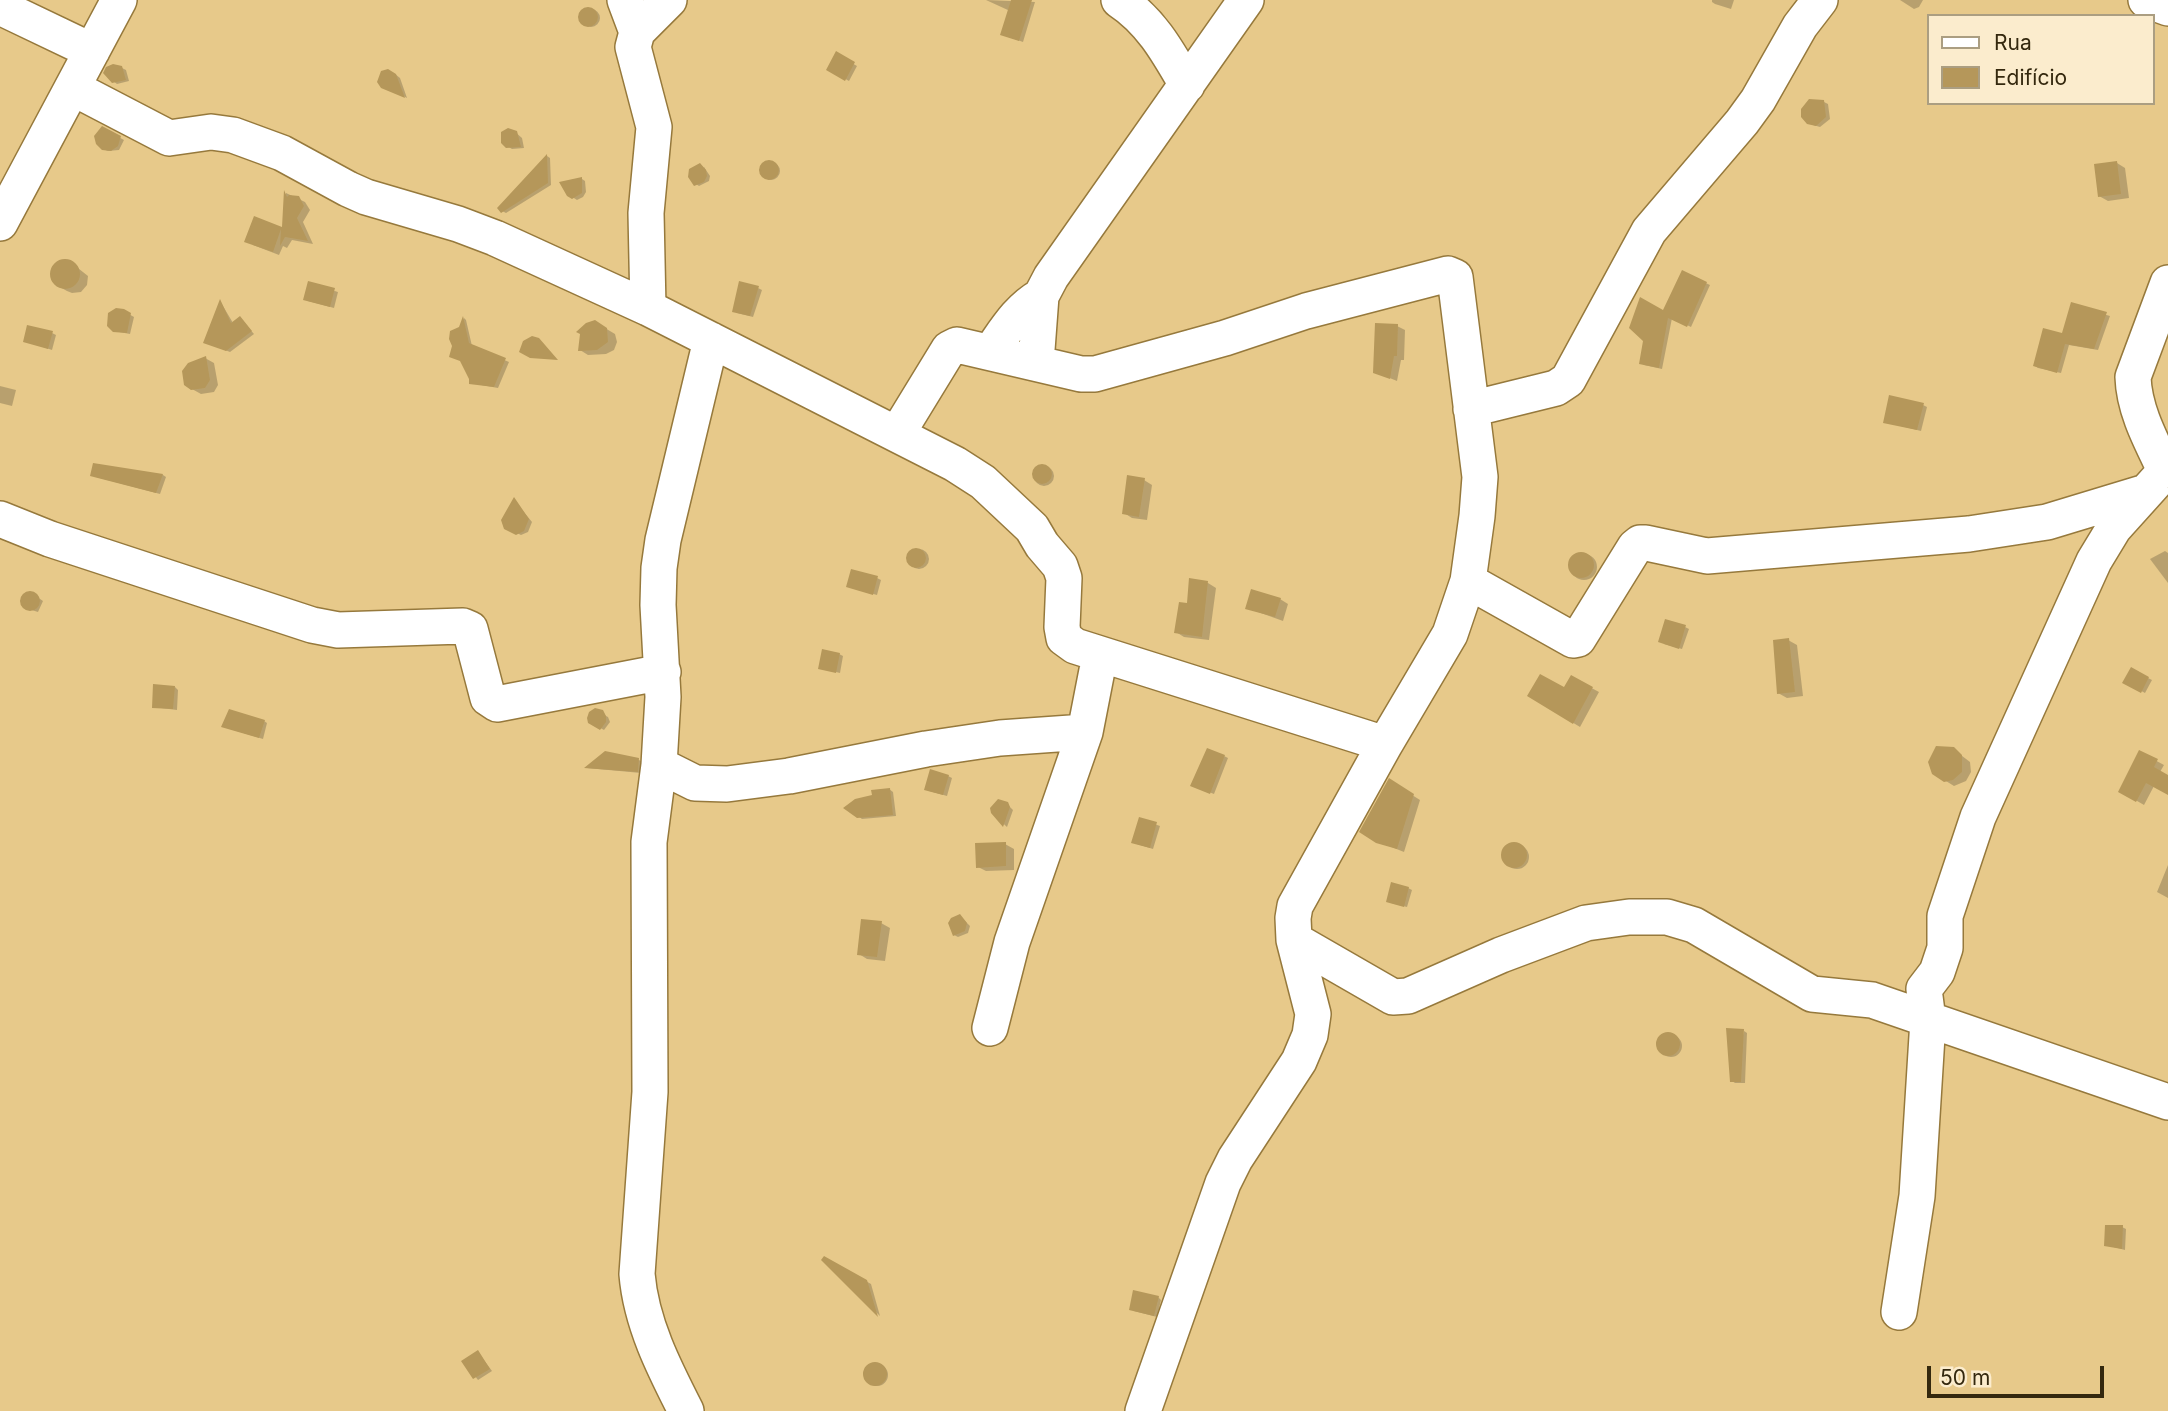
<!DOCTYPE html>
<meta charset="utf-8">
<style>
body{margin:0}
#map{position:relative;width:2168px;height:1411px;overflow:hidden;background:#e7c98a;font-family:Inter,sans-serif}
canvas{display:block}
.legend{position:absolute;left:1927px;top:14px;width:228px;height:91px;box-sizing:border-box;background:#fbeccd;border:2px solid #ab9e81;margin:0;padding:9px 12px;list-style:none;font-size:21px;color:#34280e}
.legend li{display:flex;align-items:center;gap:14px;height:35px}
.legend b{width:35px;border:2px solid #ab9e81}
.scale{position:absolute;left:1927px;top:1366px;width:177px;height:32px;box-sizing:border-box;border:4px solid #34280e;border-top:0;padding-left:9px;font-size:21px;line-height:24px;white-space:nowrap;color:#34280e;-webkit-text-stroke:5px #fbeccd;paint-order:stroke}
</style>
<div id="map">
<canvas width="2168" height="1411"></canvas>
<ul class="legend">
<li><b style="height:9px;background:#fff"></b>Rua</li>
<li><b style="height:19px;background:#b5975a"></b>Edifício</li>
</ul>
<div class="scale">50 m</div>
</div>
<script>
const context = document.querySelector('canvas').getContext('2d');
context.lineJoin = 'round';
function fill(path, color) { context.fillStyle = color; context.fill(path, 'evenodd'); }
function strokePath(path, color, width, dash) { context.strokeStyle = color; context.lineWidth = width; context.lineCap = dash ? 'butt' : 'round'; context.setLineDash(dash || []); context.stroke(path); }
const shadow = new Path2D(`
 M 986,0 L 1035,2 L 1023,42 L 1006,36 L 1010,11 Z
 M 1712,0 L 1734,0 L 1731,9 L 1715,4 L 1712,2 Z
 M 1900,0 L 1923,0 L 1919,7 L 1914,9 Z
 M582 18a9 9 0 1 1 18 0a9 9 0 1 1-18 0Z
 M 836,54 L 857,66 L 849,81 L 828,69 Z
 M 122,68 L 126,70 L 129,81 L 117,84 L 113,81 Z
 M 395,74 L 400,78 L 407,98 L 381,84 Z
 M 1824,102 L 1828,104 L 1830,119 L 1820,127 L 1813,125 Z
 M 102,128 L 124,140 L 119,150 L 108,151 L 103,149 Z
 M 514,131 L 522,138 L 524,148 L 512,149 L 507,146 Z
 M 547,156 L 550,158 L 551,185 L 506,213 L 502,211 L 500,208 Z
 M762 171a9 9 0 1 1 18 0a9 9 0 1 1-18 0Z
 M 2117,163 L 2125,168 L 2129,198 L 2108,201 L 2099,196 Z
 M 704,167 L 710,176 L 709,181 L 699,186 L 696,184 Z
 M 582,179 L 585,181 L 586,192 L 583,197 L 577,200 L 566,193 Z
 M 286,193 L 305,202 L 310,210 L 303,222 L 313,244 L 292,240 L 287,248 L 283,246 L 279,255 L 253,245 L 255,218 L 283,229 Z
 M 61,261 L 69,261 L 88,276 L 87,285 L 81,292 L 72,293 L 67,291 L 58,286 L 52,278 L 52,270 Z
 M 1682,272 L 1710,285 L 1691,327 L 1672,318 L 1662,369 L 1644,365 L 1641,363 Z
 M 309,283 L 338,292 L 334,308 L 308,301 Z
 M 758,288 L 762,290 L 753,317 L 737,313 Z
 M 220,301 L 233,323 L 240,318 L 254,334 L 230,352 L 209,344 Z
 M 2072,305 L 2110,316 L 2098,350 L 2069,345 L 2061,373 L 2038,368 L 2035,366 L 2063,335 Z
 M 120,309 L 134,317 L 130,334 L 114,331 Z
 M 464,318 L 466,320 L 472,346 L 509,362 L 498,388 L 470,383 L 471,379 L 462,361 L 460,328 Z
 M 595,322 L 615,334 L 617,342 L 614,350 L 606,354 L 588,355 L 580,350 Z
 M 1397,326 L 1405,330 L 1404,360 L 1401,360 L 1397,381 L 1375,372 Z
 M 52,333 L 56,335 L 52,350 L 25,341 Z
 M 205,358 L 214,363 L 218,385 L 214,392 L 201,394 L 192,389 Z
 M 0,386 L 16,390 L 12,406 L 0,403 Z
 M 1923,405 L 1927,407 L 1921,431 L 1885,422 Z
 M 94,465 L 163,475 L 166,477 L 160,494 L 96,477 Z
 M1034 476a10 10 0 1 1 20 0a10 10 0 1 1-20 0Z
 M 1144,480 L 1152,485 L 1147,520 L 1132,518 L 1124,513 Z
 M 514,500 L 532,522 L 528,532 L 521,535 L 506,528 Z
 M909 559a10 10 0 1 1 20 0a10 10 0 1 1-20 0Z
 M 2165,551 L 2168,553 L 2168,583 L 2150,559 Z
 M1571 567a13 13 0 1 1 26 0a13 13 0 1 1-26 0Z
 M 877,578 L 881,580 L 877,595 L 852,588 Z
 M 1190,580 L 1208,583 L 1216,588 L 1209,640 L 1184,637 L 1176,632 L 1189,605 Z
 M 33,594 L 43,601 L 38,612 L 25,608 L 23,600 L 25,595 Z
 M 1280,599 L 1288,604 L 1283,621 L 1247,608 Z
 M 1685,627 L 1689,629 L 1682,649 L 1664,644 Z
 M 1788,640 L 1797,645 L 1803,696 L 1787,698 L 1778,693 Z
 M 839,654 L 843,656 L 840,673 L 820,668 Z
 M 2132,670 L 2152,680 L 2145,693 L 2125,682 Z
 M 1571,677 L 1599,692 L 1580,727 L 1529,696 L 1564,690 Z
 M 175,687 L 178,690 L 177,710 L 153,707 Z
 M 595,710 L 608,717 L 610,722 L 604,730 L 590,722 Z
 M 264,721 L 267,723 L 263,739 L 227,728 Z
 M 1953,749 L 1970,762 L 1971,772 L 1966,781 L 1954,786 L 1933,773 Z
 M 2140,752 L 2164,765 L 2160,772 L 2168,777 L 2168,794 L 2154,786 L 2144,805 L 2120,791 Z
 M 1224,756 L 1228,758 L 1214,794 L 1196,787 Z
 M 639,760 L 642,762 L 641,773 L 587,768 Z
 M 948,776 L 952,778 L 947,796 L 929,791 Z
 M 1390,781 L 1420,800 L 1404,852 L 1374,840 Z
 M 889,789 L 893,792 L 896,816 L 862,819 L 858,816 Z
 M 1008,805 L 1013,810 L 1007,827 L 994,815 Z
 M 1140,819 L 1160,826 L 1153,849 L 1137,844 Z
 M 1005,844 L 1014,849 L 1014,870 L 986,871 L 978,867 Z
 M1505 857a12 12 0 1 1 24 0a12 12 0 1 1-24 0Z
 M 2168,865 L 2168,898 L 2157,892 Z
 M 1408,888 L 1412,890 L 1407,907 L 1391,903 Z
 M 960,916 L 970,926 L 968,933 L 958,937 L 954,935 Z
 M 881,923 L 890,928 L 885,961 L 867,959 L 859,954 Z
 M 1744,1031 L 1747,1033 L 1745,1083 L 1735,1083 L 1732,1081 Z
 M1660 1046a11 11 0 1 1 22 0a11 11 0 1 1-22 0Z
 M 2122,1227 L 2126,1229 L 2125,1250 L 2106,1245 Z
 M 825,1258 L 871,1284 L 880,1316 L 823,1260 Z
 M 1158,1297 L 1161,1300 L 1157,1317 L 1134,1311 Z
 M 478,1352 L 492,1371 L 478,1380 L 464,1362 Z
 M866 1375a11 11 0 1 1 22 0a11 11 0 1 1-22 0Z`);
const building = new Path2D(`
 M 1011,0 L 1032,0 L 1019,41 L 1000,35 Z
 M578 17a10 10 0 1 1 20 0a10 10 0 1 1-20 0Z
 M 836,51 L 855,62 L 845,81 L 826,70 Z
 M 113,64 L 122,66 L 126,80 L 112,83 L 103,73 L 106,67 Z
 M 388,69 L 396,74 L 405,98 L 381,88 L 377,82 L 381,71 Z
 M 1809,99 L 1824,100 L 1826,117 L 1816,126 L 1807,124 L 1801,117 L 1801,109 Z
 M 102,126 L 121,136 L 118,146 L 111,151 L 102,150 L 96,144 L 94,136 Z
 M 508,128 L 517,131 L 521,147 L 506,148 L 501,143 L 501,132 Z
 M 547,154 L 548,183 L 501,213 L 497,208 Z
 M759 170a10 10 0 1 1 20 0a10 10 0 1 1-20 0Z
 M 2117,161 L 2121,194 L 2098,197 L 2094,164 Z
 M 700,163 L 706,170 L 707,176 L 704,182 L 694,186 L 688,177 L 689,169 Z
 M 582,177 L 582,193 L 572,199 L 567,196 L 559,182 Z
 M 284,190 L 287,197 L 289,195 L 299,196 L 304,206 L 297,218 L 308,241 L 285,237 L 280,246 L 281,229 L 273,252 L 244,242 L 254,216 L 282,227 Z
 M50 274a15 15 0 1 1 30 0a15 15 0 1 1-30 0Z
 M 1682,270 L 1707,282 L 1687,327 L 1668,318 L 1659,368 L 1639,364 L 1643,341 L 1629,328 L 1640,297 L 1663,310 Z
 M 308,281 L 335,288 L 330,307 L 303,300 Z
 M 739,281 L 759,286 L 750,316 L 732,312 Z
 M 220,299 L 231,323 L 240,316 L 252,331 L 226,351 L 203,343 Z
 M 2071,302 L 2107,312 L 2094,349 L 2065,344 L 2057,373 L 2033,366 L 2043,328 L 2062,333 Z
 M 116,308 L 124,309 L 131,313 L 127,333 L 113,332 L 107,326 L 108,313 Z
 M 463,316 L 469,343 L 506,358 L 494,387 L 469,384 L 469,379 L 460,361 L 449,357 L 452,346 L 449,339 L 450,331 L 459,327 Z
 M 595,320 L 607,328 L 608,342 L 597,350 L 578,351 L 580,334 L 576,332 L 586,323 Z
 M 1375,323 L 1398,324 L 1397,356 L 1394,356 L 1390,379 L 1373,373 Z
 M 27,325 L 53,331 L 48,349 L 23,342 Z
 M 532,336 L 539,338 L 558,360 L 530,358 L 519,352 L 523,341 Z
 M 206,356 L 210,380 L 205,388 L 191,390 L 184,385 L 182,371 L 188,363 Z
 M 1889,395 L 1924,403 L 1917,430 L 1883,423 Z
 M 93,463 L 163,474 L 156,493 L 90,476 Z
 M1032 474a10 10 0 1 1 20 0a10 10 0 1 1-20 0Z
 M 1127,475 L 1145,478 L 1139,517 L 1122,514 Z
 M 514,497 L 529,519 L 524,531 L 516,535 L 504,529 L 501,520 Z
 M906 558a10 10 0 1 1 20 0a10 10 0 1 1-20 0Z
 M1568 565a13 13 0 1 1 26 0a13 13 0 1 1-26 0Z
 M 851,569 L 878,576 L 873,595 L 846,587 Z
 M 1189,578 L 1208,581 L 1202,637 L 1174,633 L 1179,602 L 1187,603 Z
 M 1251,589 L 1281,598 L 1275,617 L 1245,609 Z
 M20 601a10 10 0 1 1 20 0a10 10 0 1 1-20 0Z
 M 1665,619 L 1686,625 L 1679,649 L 1658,642 Z
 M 1789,638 L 1795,692 L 1777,694 L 1773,640 Z
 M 822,649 L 840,653 L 836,673 L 818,669 Z
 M 2131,667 L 2149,677 L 2141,693 L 2122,683 Z
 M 1540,674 L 1564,687 L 1571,675 L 1593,687 L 1573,724 L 1527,696 Z
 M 153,684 L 175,686 L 173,709 L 152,708 Z
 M 595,708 L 603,710 L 606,716 L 606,722 L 600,730 L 588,723 L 587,718 L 589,712 Z
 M 229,709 L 265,720 L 259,738 L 221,727 Z
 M 1936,746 L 1954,747 L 1962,755 L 1962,772 L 1953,780 L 1944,782 L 1932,774 L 1928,762 Z
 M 1207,748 L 1225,755 L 1210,794 L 1190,786 Z
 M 2139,750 L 2158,759 L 2154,767 L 2168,775 L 2168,795 L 2146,783 L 2136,802 L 2118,792 Z
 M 605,751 L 639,758 L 638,772 L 584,768 Z
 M 930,769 L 949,775 L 943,795 L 924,790 Z
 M 1389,778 L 1414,794 L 1397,849 L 1376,843 L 1359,832 Z
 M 890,788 L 893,815 L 857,818 L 843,808 L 855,799 L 872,795 L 871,790 Z
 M 998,799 L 1008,802 L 1010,807 L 1003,827 L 991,813 L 990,808 Z
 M 1139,817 L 1157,822 L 1150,848 L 1131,843 Z
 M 1006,842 L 1006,866 L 976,868 L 975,843 Z
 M1501 855a13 13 0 1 1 26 0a13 13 0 1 1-26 0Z
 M 1391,882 L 1409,887 L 1404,907 L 1386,902 Z
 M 960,914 L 967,923 L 965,931 L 953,936 L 948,923 L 951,918 Z
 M 861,919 L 882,921 L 877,957 L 857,955 Z
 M 1726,1028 L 1744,1029 L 1741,1082 L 1730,1082 Z
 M1656 1044a12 12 0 1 1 24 0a12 12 0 1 1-24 0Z
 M 2105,1225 L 2123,1225 L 2122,1249 L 2104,1246 Z
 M 824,1256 L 867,1280 L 878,1317 L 821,1260 Z
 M 1133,1290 L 1159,1296 L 1154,1316 L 1129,1310 Z
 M 478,1350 L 490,1369 L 473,1379 L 461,1361 Z
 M863 1374a12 12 0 1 1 24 0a12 12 0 1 1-24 0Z`);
const minor = new Path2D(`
 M 625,0 L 637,32
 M 1119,0 C 1151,21 1168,52 1187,85
 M 2146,0 L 2168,8
 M 0,7 L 92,51
 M 73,88 L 169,138 L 211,132 L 233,135 L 282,153 L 348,189 L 366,197 L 458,224 L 495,238 L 648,308 L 955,464 L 983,482 L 1032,528 L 1042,545 L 1060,566 L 1064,578 L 1062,627 L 1064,638 L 1075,646 L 1385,744
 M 0,223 L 119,0
 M 648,308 L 646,213 L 654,127 L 633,47 L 637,32 L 669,0
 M 991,351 C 1006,330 1018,309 1041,296
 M 1036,363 L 1041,296 L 1051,277 L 1246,0
 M 1471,409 L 1556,388 L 1568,380 L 1649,231 L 1742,122 L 1758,100 L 1800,26 L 1820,0
 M 897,434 L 949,349 L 957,345 L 1081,374 L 1095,374 L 1225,338 L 1306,311 L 1448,274 L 1455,277 L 1480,477 L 1477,516 L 1468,581 L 1450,634 L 1385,744 L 1295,906 L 1293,918 L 1294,940 L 1313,1014 L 1310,1035 L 1299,1061 L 1235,1159 L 1223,1183 L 1143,1411
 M 2165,470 C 2151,441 2134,410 2133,377 L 2168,283
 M 0,519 L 50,539 L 312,625 L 338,630 L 463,626 L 470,629 L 488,698 L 497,704 L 663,672
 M 1468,581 L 1573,640 L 1578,639 L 1635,547 L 1640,543 L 1646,543 L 1707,556 L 1969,534 L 2047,522 L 2146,492
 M 659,765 L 695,783 L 727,784 L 789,776 L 926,749 L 1000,738 L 1085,732
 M 1294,940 L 1393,997 L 1408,996 L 1501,955 L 1586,923 L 1629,917 L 1667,917 L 1694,925 L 1812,994 L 1872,1000 L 2168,1102
 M 990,1028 L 1012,942 L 1085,732 L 1100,655
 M 1899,1312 L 1917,1196 L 1928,1020 L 1924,989 L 1937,972 L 1945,948 L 1945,916 L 1978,817 L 2094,561 L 2114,528 L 2168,468
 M 686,1411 C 664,1368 641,1323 637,1274 L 650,1092 L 649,842 L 659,765 L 663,697 L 658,605 L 659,568 L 663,540 L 711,340`);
fill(shadow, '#0003');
fill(building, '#b5975a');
strokePath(minor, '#96793c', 38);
strokePath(minor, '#fff', 35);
</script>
